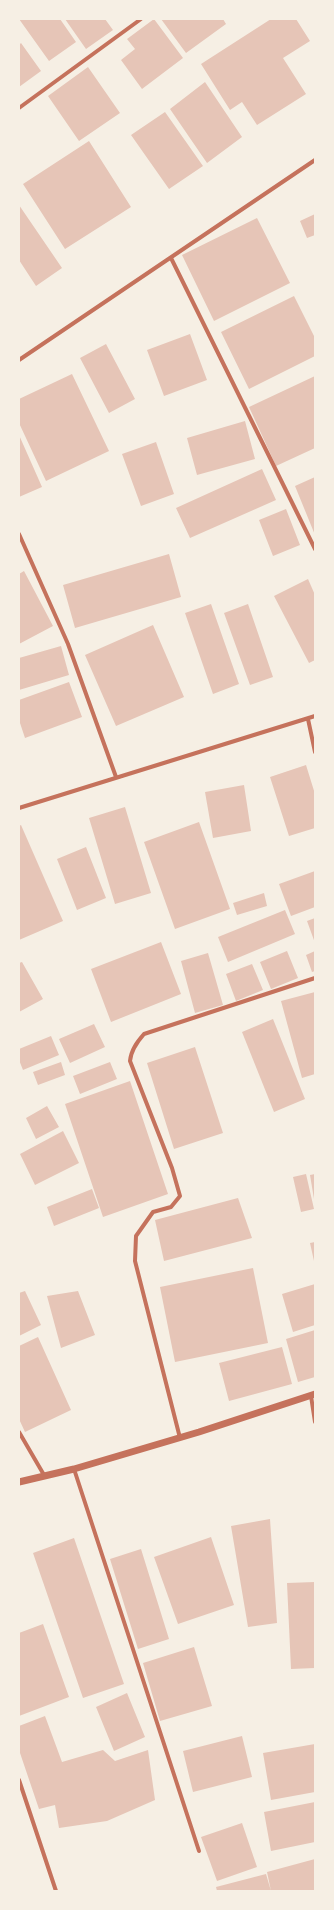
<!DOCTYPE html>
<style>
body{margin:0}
#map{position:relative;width:334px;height:1910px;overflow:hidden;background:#f6efe4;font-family:"PT Sans Narrow",sans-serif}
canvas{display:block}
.frame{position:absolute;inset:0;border:20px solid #f6efe4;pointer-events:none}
</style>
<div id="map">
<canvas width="334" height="1910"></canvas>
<div class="frame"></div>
</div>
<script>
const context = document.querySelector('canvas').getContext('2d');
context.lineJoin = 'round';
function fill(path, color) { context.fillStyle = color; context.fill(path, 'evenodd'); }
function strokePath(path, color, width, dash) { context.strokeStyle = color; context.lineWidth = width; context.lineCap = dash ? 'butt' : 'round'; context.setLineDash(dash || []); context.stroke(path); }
const building = new Path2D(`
 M 19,19 L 60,19 L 76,42 L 49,61 Z
 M 65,19 L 105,19 L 113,30 L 86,49 Z
 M 154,19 L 183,58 L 142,89 L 121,60 L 135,49 L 127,39 Z
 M 161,19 L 223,19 L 226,24 L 186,53 Z
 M 271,19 L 296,19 L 310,41 L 283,58 L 306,94 L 257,125 L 242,102 L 230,110 L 201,64 Z
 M 21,43 L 41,71 L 19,87 L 19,45 Z
 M 88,67 L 120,113 L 79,141 L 48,96 Z
 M 205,82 L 242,137 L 207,163 L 170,109 Z
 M 165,112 L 203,166 L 169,189 L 131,135 Z
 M 89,141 L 131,207 L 65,249 L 23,184 Z
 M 19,205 L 62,268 L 36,286 L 19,260 Z
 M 315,214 L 315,235 L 307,238 L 300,221 Z
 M 257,218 L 290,283 L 214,321 L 182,255 Z
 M 294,296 L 315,338 L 315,356 L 249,389 L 221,332 Z
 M 190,334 L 207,380 L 164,396 L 147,350 Z
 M 106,344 L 135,399 L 109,413 L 80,358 Z
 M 72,374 L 109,451 L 46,481 L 19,423 L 19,399 Z
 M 315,376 L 315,448 L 276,466 L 249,407 Z
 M 245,421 L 255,459 L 197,475 L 187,438 Z
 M 19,435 L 42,487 L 19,497 Z
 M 156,442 L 174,494 L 141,506 L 122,454 Z
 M 262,469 L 276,500 L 190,538 L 176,508 Z
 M 315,477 L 315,535 L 295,486 Z
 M 286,509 L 300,545 L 273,556 L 259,520 Z
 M 169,554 L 181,597 L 75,628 L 63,585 Z
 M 24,571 L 53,626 L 19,644 L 19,574 Z
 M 308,579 L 315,595 L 315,660 L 309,663 L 274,596 Z
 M 211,604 L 239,684 L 213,694 L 185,613 Z
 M 248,604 L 273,677 L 250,685 L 224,613 Z
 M 153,625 L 184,697 L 116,726 L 85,655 Z
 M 61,646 L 69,675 L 19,690 L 19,658 Z
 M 69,682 L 82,717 L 25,738 L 19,720 L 19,700 Z
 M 306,765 L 315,794 L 315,828 L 289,836 L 270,777 Z
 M 244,785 L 251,831 L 213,838 L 205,792 Z
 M 125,807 L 151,893 L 115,904 L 89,818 Z
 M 199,822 L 230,909 L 175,929 L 144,842 Z
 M 21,825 L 63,921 L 19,940 L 19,826 Z
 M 86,847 L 106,898 L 77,910 L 57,859 Z
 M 315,871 L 315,907 L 291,916 L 279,884 Z
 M 264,893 L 267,906 L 237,915 L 233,903 Z
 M 285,910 L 295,934 L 228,962 L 218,937 Z
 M 315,918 L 315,943 L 307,921 Z
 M 161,942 L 181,994 L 111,1022 L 91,969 Z
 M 287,951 L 298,978 L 271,989 L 260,962 Z
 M 315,951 L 315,971 L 312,972 L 306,955 Z
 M 208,953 L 223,1005 L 195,1013 L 181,961 Z
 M 22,962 L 43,999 L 19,1012 L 19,963 Z
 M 252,964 L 263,990 L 236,1001 L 226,974 Z
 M 315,992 L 315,1074 L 302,1078 L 281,1001 Z
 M 273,1019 L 305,1099 L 274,1112 L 242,1032 Z
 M 94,1024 L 105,1047 L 70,1063 L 59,1039 Z
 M 51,1036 L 59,1055 L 23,1070 L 19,1060 L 19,1049 Z
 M 195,1047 L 223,1133 L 174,1149 L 147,1063 Z
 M 61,1062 L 65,1075 L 38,1085 L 33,1072 Z
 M 110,1062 L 117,1079 L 80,1094 L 73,1076 Z
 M 130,1081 L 168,1194 L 103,1217 L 65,1104 Z
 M 47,1106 L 59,1127 L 36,1139 L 26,1118 Z
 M 63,1131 L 79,1163 L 35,1185 L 20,1154 Z
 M 306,1174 L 314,1209 L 301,1212 L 293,1177 Z
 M 315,1174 L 315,1199 L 314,1199 L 310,1175 Z
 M 92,1189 L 99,1208 L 54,1226 L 47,1207 Z
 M 238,1198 L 252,1238 L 164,1261 L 155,1220 Z
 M 315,1242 L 315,1261 L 314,1261 L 310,1243 Z
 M 253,1268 L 268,1343 L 175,1362 L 160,1287 Z
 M 315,1284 L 315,1325 L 293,1332 L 282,1294 Z
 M 25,1291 L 41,1325 L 19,1336 L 19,1293 Z
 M 78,1291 L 95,1335 L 61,1348 L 47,1296 Z
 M 315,1330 L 315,1377 L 298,1382 L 286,1339 Z
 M 38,1337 L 71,1410 L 25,1432 L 19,1419 L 19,1346 Z
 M 282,1347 L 292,1384 L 229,1401 L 219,1363 Z
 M 270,1519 L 277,1623 L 248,1627 L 231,1526 Z
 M 211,1537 L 234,1605 L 178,1624 L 154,1557 Z
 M 74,1538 L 124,1684 L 83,1698 L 33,1553 Z
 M 141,1549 L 169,1639 L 138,1649 L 110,1559 Z
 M 315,1582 L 315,1668 L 291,1669 L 287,1583 Z
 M 43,1624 L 69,1697 L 19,1716 L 19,1633 Z
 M 194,1647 L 212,1706 L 160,1721 L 143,1663 Z
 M 127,1693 L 145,1737 L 114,1751 L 96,1707 Z
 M 45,1716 L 62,1762 L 103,1750 L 115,1761 L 148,1750 L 155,1800 L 107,1821 L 59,1828 L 55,1805 L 39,1809 L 19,1750 L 19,1726 Z
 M 242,1736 L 252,1777 L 193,1792 L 183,1751 Z
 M 315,1744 L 315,1792 L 271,1800 L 263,1753 Z
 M 315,1802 L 315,1842 L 271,1851 L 264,1812 Z
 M 242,1823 L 257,1867 L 217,1881 L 201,1837 Z
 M 315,1859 L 315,1891 L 271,1891 L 267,1872 Z
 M 266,1874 L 271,1891 L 217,1891 L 216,1887 Z`);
const minor = new Path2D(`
 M 19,108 L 141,19
 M 171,258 L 315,549
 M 19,360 L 315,160
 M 19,534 L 68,644 L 116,777
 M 308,719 L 315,752
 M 19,808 L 315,716
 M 311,1396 L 315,1422
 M 19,1432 L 44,1475
 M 180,1438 L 135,1261 L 136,1236 L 153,1212 L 171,1207 L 180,1196 L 172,1168 L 130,1061 C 131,1050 137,1042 144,1034 L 315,978
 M 74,1469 L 199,1851
 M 19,1780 L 56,1891`);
const tertiary = new Path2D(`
 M 19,1482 L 74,1469 L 199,1432 L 315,1394`);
fill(building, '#e6c5b7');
strokePath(minor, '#c5725c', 4);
strokePath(tertiary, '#c5725c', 7);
</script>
